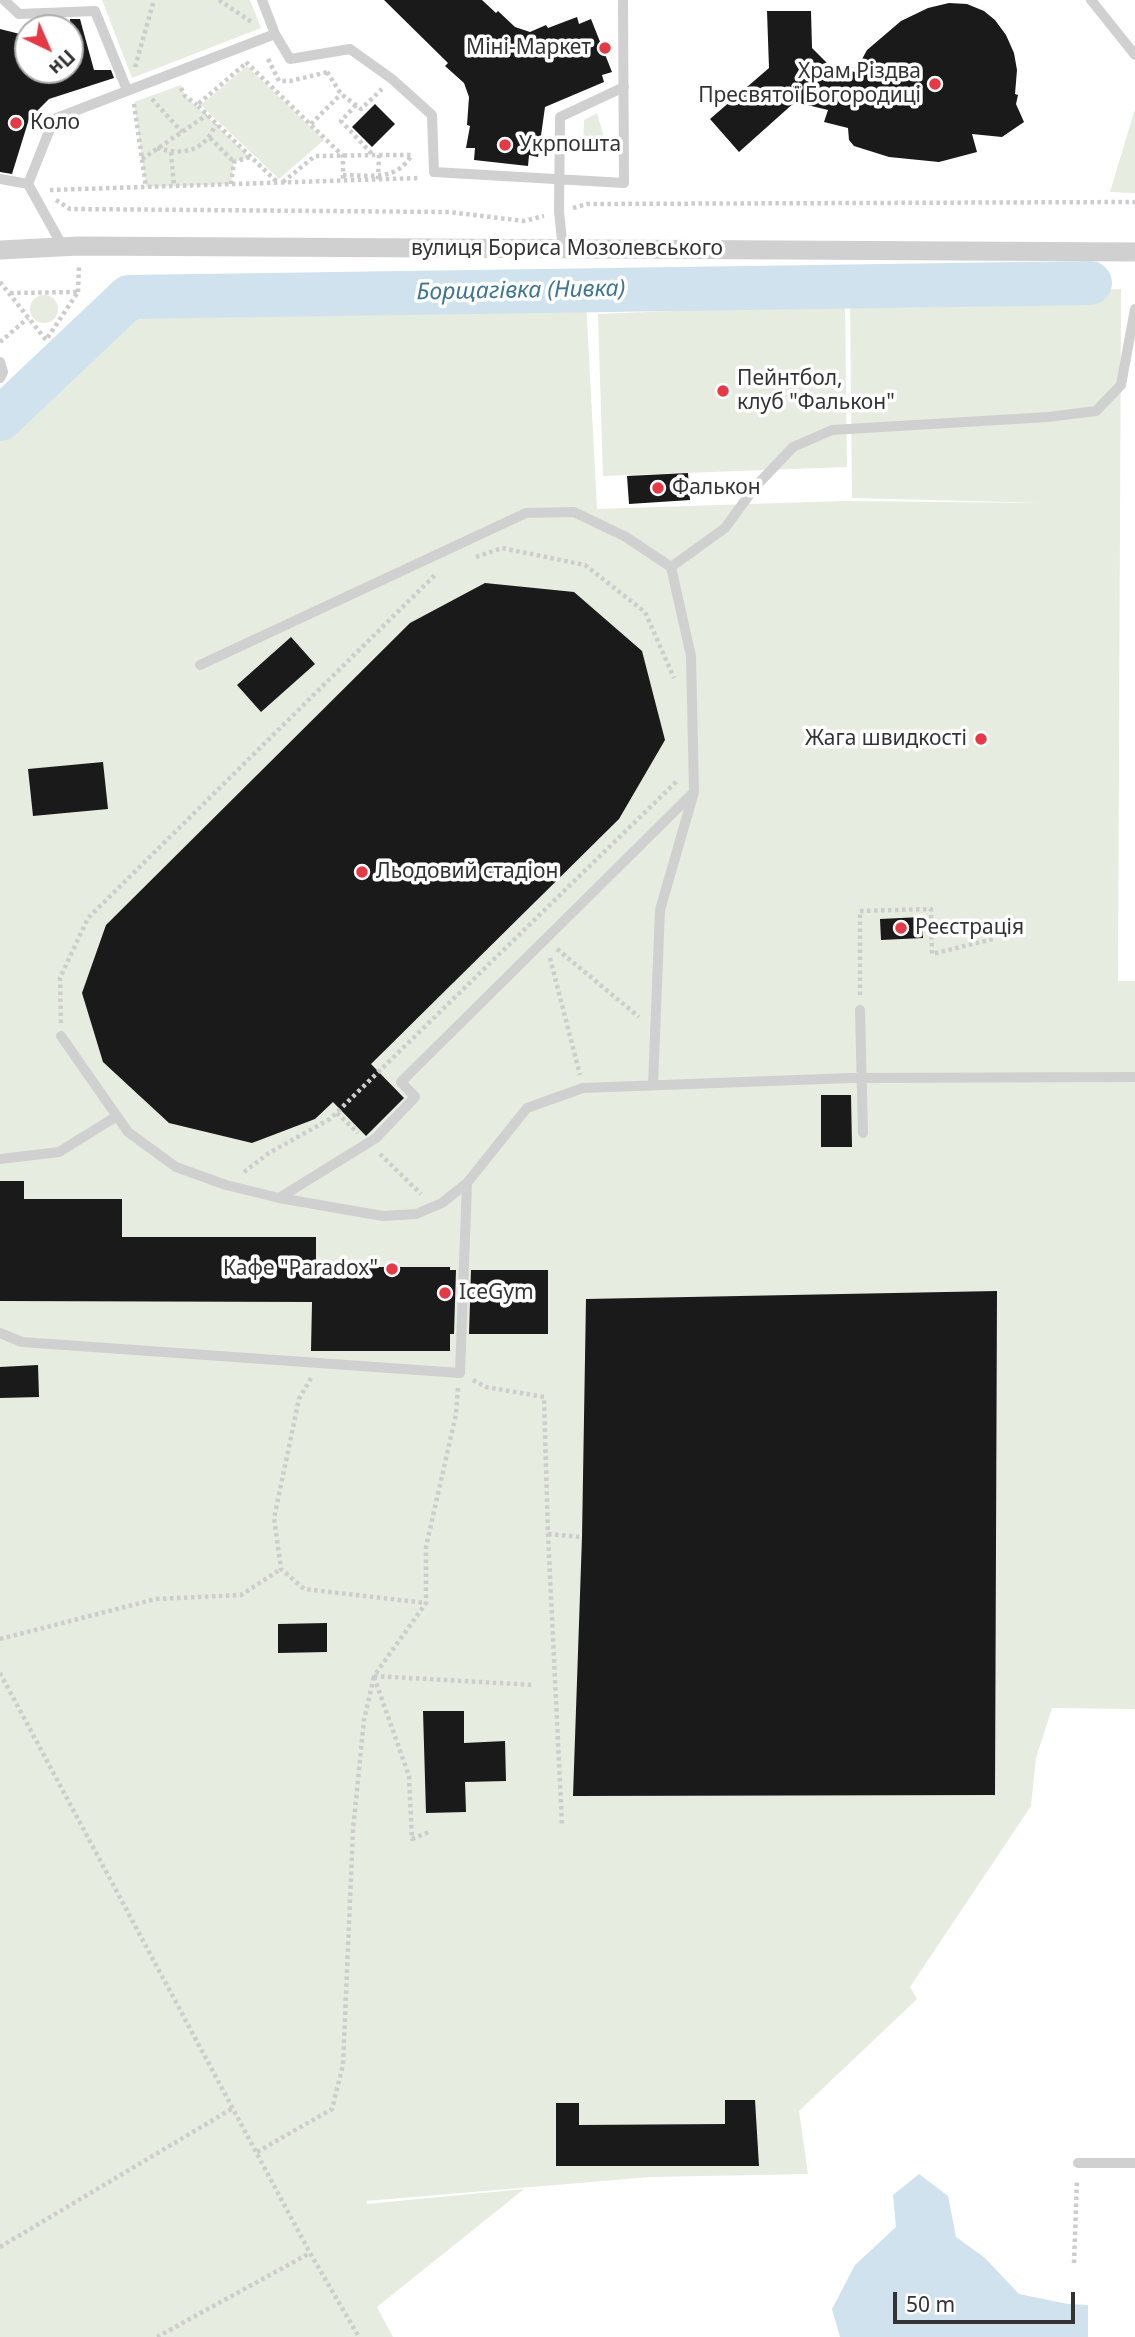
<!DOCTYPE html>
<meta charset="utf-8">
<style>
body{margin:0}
#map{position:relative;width:1135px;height:2337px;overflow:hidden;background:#fff;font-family:"Noto Sans",sans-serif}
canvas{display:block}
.north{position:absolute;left:14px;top:14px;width:70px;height:70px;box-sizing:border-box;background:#fff;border:2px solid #adadad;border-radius:50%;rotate:136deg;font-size:19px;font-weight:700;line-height:28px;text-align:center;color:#333}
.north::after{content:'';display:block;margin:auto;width:24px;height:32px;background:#e63946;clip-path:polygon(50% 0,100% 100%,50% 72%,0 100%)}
.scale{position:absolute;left:893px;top:2292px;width:182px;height:32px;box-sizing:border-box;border:4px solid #333;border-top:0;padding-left:9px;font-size:21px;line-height:24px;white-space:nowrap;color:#333;-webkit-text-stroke:5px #fff;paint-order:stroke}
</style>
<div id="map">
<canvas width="1135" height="2337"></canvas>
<div class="north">Пн</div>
<div class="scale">50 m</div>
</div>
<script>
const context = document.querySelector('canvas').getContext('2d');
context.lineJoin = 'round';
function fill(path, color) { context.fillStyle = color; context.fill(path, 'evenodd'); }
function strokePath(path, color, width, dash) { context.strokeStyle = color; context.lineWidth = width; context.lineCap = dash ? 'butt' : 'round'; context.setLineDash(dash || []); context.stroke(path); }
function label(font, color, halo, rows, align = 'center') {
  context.font = font + ' "Noto Sans",sans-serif'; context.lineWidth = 7; context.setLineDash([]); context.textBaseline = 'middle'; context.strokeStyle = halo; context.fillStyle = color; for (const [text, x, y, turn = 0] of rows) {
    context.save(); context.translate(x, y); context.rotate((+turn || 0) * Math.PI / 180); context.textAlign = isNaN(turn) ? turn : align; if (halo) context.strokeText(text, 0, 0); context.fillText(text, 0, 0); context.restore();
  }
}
const green = new Path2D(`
 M 102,0 L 250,0 L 261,28 L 132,78 Z
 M 247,66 L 324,140 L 279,179 L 201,105 Z
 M 181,85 L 185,96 L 250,157 L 234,162 L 231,184 L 146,187 L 134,102 Z
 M 1135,109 L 1135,193 L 1110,192 Z
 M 597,113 L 605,141 L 583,152 L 584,120 Z
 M 1121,289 L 1118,981 L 1135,981 L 1135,1709 L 1052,1708 L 1036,1758 L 1031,1806 L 910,1987 L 917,1999 L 799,2111 L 808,2174 L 650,2177 L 366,2201 L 367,2204 L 524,2189 L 377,2307 L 393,2337 L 0,2337 L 0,430 L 132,303 L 586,300 L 597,509 L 843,501 L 1046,503 L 852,498 L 850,302 Z
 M30 309a14 14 0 1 1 28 0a14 14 0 1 1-28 0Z
 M 845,304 L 847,467 L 603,476 L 598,314 Z`);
const water = new Path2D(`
 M 919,2174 L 948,2196 L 956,2237 L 985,2258 L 1019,2294 L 1068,2304 L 1088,2305 L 1088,2337 L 840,2337 L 832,2309 L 855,2265 L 896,2227 L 893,2195 Z`);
const river = new Path2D(`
 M 0,419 L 129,297 L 1090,283`);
const building = new Path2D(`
 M 384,0 L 482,0 L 496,13 L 498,11 L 515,27 L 530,32 L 546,25 L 548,28 L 577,17 L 579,24 L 591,19 L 612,72 L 602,75 L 604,82 L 545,107 L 538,157 L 529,155 L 528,166 L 474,160 L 475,148 L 466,148 L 470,126 L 467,125 L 469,97 L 464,83 L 445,66 L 448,63 Z
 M 949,3 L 967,4 L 984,11 L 995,20 L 1006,35 L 1014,53 L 1017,70 L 1015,94 L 1018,95 L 1016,104 L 1024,122 L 1002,137 L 972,134 L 977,152 L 939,162 L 889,157 L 854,146 L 849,140 L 848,128 L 824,122 L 828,110 L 795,102 L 739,152 L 710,119 L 769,68 L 767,11 L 811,11 L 812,48 L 831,67 L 855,72 L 867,50 L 901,21 L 928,8 Z
 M 70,19 L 80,19 L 94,70 L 111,70 L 114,78 L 49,99 L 29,119 L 12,174 L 0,172 L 0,29 L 28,36 L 28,70 L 70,70 Z
 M 375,104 L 395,124 L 372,147 L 352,127 Z
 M 688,473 L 690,500 L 629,504 L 627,476 Z
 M 485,583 L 574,592 L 642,651 L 665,740 L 619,819 L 371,1064 L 404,1098 L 366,1136 L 333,1102 L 315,1119 L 252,1143 L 169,1123 L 103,1062 L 82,993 L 106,925 L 410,623 Z
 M 291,637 L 315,664 L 261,712 L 237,685 Z
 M 103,762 L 108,809 L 33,816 L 28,769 Z
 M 922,917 L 923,938 L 881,940 L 880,919 Z
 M 821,1095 L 851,1095 L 852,1147 L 821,1147 Z
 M 0,1181 L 24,1181 L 24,1199 L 122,1199 L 122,1237 L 316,1237 L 316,1267 L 450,1267 L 450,1270 L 456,1270 L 454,1334 L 450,1334 L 450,1351 L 311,1351 L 312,1302 L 0,1301 Z
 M 471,1270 L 548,1270 L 548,1334 L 469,1334 Z
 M 997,1291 L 995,1795 L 573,1796 L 582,1537 L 586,1299 Z
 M 38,1365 L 39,1397 L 0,1398 L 0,1367 Z
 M 327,1623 L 327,1652 L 278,1653 L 278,1624 Z
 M 423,1711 L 464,1711 L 464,1743 L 505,1741 L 506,1781 L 465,1782 L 466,1812 L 426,1813 Z
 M 725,2100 L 755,2100 L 759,2166 L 556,2166 L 556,2103 L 579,2103 L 579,2125 L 725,2124 Z`);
const path = new Path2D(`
 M 219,0 L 253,23
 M 268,59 L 279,81 L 290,81 L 328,72
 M 246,62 L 343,156 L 343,181
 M 244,65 L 197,105 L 277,182
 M 135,67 L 154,0
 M 327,72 L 341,94 L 361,109 L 382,89
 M 181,88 L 185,96 L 197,105
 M 152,99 L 182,132
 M 134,104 L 146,187
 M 356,105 L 341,121 L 373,155
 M 311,124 L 341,94
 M 210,138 L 234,162
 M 157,148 C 185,156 204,151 216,124
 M 171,152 L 174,186
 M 379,155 L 413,155
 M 142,159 L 207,115
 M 343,175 C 370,175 397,182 412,154
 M 283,182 L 315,156 L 379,155 L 378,180
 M 231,184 L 234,162 L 250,157
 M 50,190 L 419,178
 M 56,200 L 70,209 L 449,212 L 524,221 L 544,216
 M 573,208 L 587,204 L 1135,202
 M 0,282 L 46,340 L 78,292 L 9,293
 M 78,292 L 79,265
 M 0,342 L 28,318
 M 476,557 L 502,548 L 585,565 L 645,612 L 674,678
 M 557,949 L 639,1017
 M 550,958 L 580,1075
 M 860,995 L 860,911 L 931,909 L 932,954 L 993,939
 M 61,1023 L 60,978 L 88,918 L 436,574
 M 337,1113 L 358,1133
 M 380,1154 L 421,1194
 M 244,1172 L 269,1153 L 330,1119 L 677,781
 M 311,1378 L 299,1399 L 274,1518 L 281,1569 L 304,1589 L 426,1603
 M 473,1380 L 486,1387 L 544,1397 L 548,1534 L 562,1825
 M 458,1388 L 456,1414 L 426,1547 L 426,1603 L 374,1676 L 534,1685
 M 548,1534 L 582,1537
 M 0,1639 L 156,1599 L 241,1595 L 281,1569
 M 0,1673 L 310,2253 L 359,2337
 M 374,1677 L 409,1776 L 412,1839 L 431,1831
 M 257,2152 L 332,2109 L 343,2065 L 353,1830 L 364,1720 L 374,1676
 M 0,2247 L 233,2108
 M 1074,2263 L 1077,2180
 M 157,2337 L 310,2253`);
const service = new Path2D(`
 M 4,0 L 19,14 L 95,11 L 127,90
 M 262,0 L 275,34 L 290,59 L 350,49 L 392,79 L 432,115 L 434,172 L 624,183 L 623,0
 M 1091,0 L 1135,55
 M 0,179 L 28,184 L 54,119 L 275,34
 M 28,184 L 63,247
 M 563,249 L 559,212 L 560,117 L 624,87
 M 0,362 L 3,372 L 0,378
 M 671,567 L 725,528 L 755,487 L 793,447 L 832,430 L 1048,417 L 1096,411 L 1121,385 L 1135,309
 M 200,665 L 526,513 L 574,512 L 626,537 L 671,567 L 691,656 L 694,792 L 660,910 L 653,1085
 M 860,1010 L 863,1133
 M 61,1036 L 128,1132 L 176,1167 L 226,1185 L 279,1198 L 383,1216 L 416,1214 L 442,1203 L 467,1183 L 527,1108 L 583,1088 L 850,1078 L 1135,1077
 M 0,1159 L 59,1152 L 117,1116
 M 279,1198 L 376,1138 L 415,1097 L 401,1082 L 694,792
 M 0,1333 L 22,1342 L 460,1373 L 467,1183
 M 1078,2163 L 1135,2163`);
const minor = new Path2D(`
 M 0,250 L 79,246 L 1135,252`);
const markers = [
 [605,48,7,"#e63946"],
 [935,84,7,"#e63946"],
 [16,123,7,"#e63946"],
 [505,145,7,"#e63946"],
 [723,391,7,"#e63946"],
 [658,488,7,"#e63946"],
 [981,739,7,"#e63946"],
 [362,872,7,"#e63946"],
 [901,928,7,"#e63946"],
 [392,1269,7,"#e63946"],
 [445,1293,7,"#e63946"]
];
const poiNames = [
 ["Міні-Маркет",591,48,"right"],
 ["Храм Різдва",921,72,"right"],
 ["Пресвятої Богородиці",921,96,"right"],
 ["Коло",30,123],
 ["Укрпошта",519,145],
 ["Пейнтбол,",737,379],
 ["клуб \"Фалькон\"",737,403],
 ["Фалькон",672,488],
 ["Жага швидкості",967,739,"right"],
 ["Льодовий стадіон",376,872],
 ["Реєстрація",915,928],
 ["Кафе \"Paradox\"",378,1269,"right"],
 ["IceGym",459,1293]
];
const streetNames = [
 ["вулиця Бориса Мозолевського",567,249]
];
const waterNames = [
 ["Борщагівка (Нивка)",521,291,-1]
];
fill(green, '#e6ecdf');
fill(water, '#cfe2ee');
strokePath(river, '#cfe2ee', 44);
fill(building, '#1a1a1a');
strokePath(path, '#cdcdcd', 4.5, [3.5, 3.5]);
strokePath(service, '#d0d0d0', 10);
strokePath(minor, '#d0d0d0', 19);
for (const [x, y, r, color] of markers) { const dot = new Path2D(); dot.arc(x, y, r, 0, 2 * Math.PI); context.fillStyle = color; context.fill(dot); strokePath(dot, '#fff', 2.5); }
label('21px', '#333', '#fff', poiNames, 'left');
label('21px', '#333', '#fff', streetNames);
label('italic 23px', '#3f7597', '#fff', waterNames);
</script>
